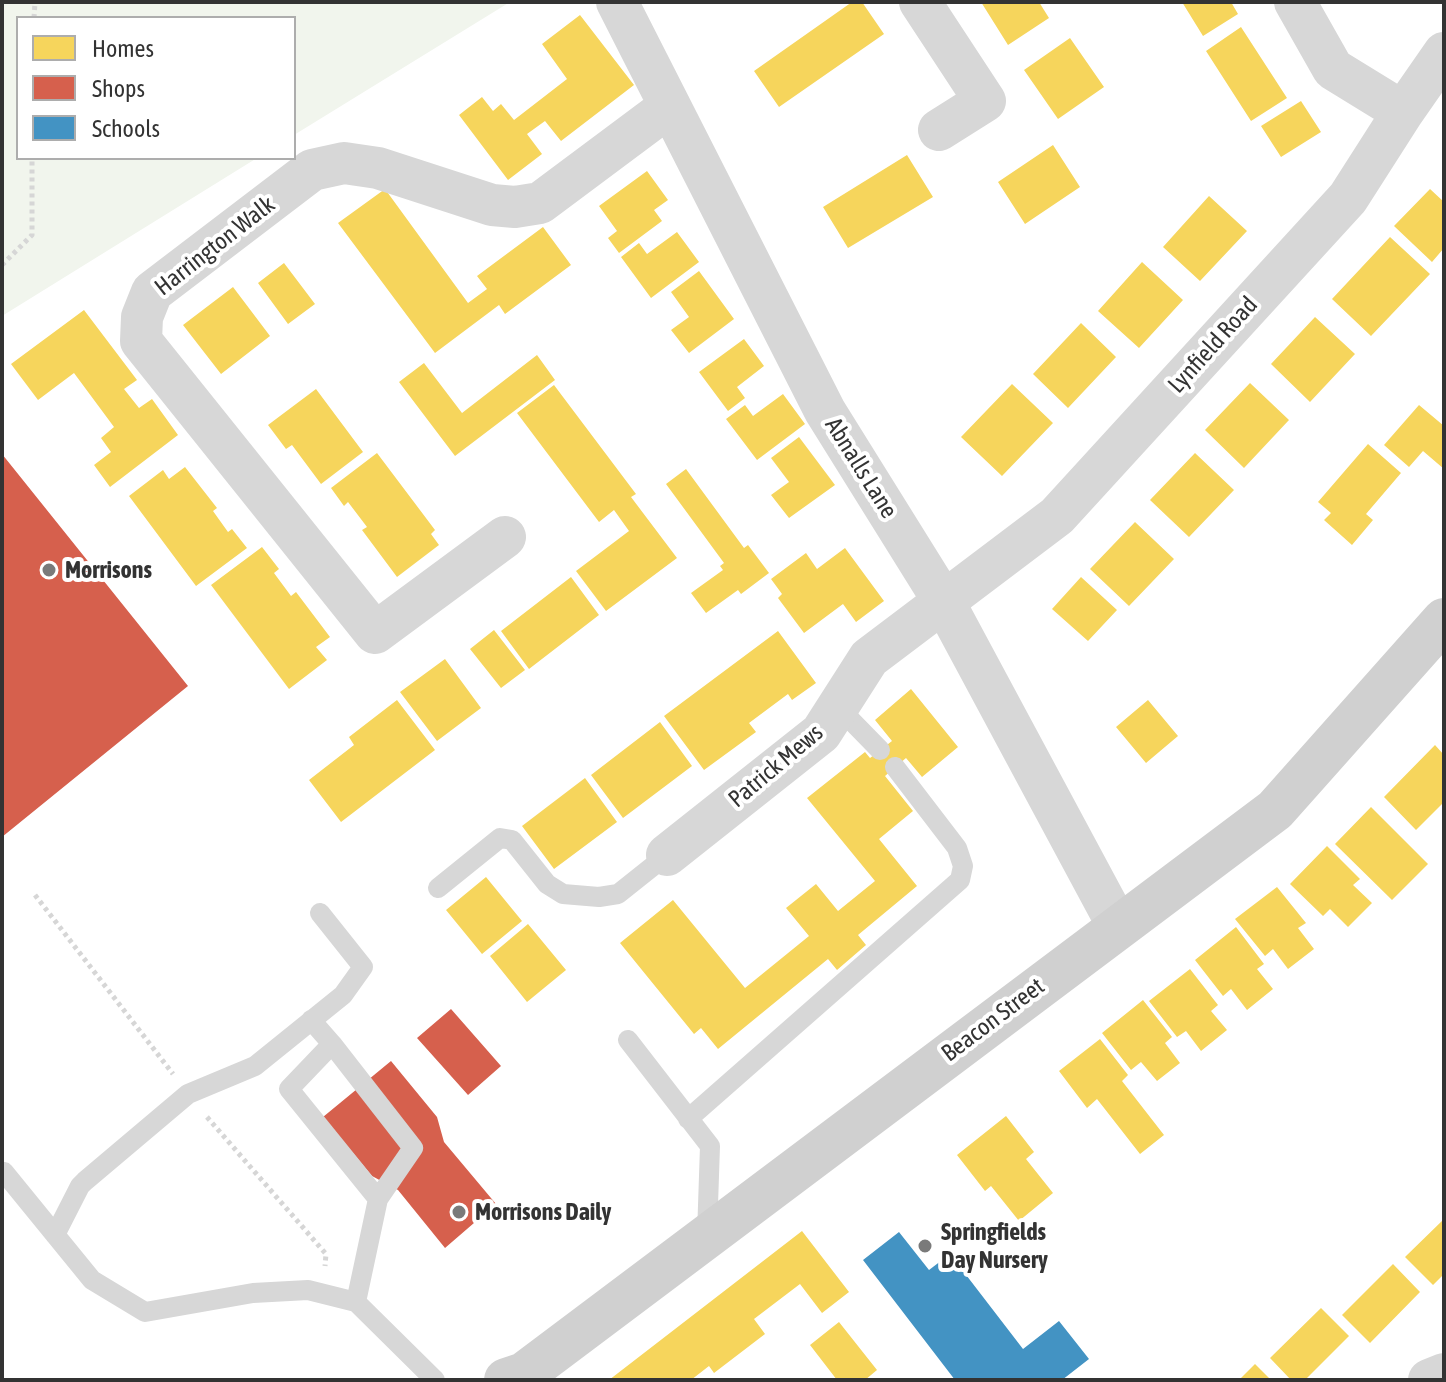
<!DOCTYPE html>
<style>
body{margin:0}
#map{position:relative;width:1446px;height:1382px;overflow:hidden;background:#fff;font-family:"Asap Condensed",sans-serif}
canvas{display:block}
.frame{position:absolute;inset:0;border:4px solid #333;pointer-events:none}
.legend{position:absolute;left:16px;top:16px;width:280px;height:144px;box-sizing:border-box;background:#fff;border:2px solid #adadad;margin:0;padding:10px 14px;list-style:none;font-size:24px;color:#333}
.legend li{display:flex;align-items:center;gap:16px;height:40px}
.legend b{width:40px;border:2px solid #adadad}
</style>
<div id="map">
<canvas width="1446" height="1382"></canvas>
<div class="frame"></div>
<ul class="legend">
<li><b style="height:22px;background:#f6d55c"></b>Homes</li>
<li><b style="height:22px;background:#d6604d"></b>Shops</li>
<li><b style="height:22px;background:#4393c3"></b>Schools</li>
</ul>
</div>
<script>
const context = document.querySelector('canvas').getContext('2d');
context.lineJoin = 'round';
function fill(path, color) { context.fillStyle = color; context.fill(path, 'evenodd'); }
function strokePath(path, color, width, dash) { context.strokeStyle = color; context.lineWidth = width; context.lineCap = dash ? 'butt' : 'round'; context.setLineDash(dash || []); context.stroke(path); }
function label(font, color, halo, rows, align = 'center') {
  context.font = font + ' "Asap Condensed",sans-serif'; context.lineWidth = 8; context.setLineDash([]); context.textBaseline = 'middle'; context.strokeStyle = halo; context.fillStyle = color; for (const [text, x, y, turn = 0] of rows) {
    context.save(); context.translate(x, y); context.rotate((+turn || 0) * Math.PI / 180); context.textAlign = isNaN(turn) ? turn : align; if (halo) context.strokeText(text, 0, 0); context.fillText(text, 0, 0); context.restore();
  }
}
const green = new Path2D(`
 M 2,2 L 510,2 L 294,135 L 294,18 L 18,18 L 18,158 L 257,158 L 2,316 Z`);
const homes = new Path2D(`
 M 852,2 L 862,2 L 884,34 L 779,107 L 754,71 Z
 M 981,2 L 1039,2 L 1049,18 L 1008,45 Z
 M 1182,2 L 1231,2 L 1238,14 L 1203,36 Z
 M 580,15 L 634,85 L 561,141 L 545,121 L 527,134 L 542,154 L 508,180 L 459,115 L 482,97 L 493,111 L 501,104 L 514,120 L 567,79 L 542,44 Z
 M 1241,27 L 1287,98 L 1251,121 L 1206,51 Z
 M 1070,38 L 1104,87 L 1058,119 L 1024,70 Z
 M 1301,101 L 1321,132 L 1281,157 L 1261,126 Z
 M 1053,145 L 1080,187 L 1025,224 L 998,182 Z
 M 907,155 L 933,197 L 848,248 L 823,207 Z
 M 647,171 L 668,200 L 654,210 L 662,221 L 619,253 L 608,238 L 617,231 L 599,206 Z
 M 385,189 L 468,303 L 487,289 L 477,276 L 543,227 L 571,265 L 505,314 L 499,305 L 435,353 L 338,223 Z
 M 1430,189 L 1444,202 L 1444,248 L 1432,262 L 1394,226 Z
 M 1209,196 L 1247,231 L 1200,281 L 1163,247 Z
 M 677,232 L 699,262 L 651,298 L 621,257 L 639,243 L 647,254 Z
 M 1390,237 L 1430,274 L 1371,336 L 1332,299 Z
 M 1142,262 L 1183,300 L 1139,348 L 1098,311 Z
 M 284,263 L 315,304 L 288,324 L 258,283 Z
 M 699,271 L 734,319 L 689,353 L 671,330 L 689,317 L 671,292 Z
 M 233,287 L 270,336 L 221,374 L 183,325 Z
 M 84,310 L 137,380 L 124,389 L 139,408 L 152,399 L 178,435 L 110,487 L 94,465 L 111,452 L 101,438 L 114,427 L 74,373 L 38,400 L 11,364 Z
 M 1315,317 L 1355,354 L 1310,402 L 1271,364 Z
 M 1081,323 L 1116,357 L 1068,408 L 1033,374 Z
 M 744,339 L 764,366 L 737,387 L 745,398 L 728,411 L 699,372 Z
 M 537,355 L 555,380 L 455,456 L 399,382 L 424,363 L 462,413 Z
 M 1250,383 L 1289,420 L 1244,468 L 1205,430 Z
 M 1012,384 L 1053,423 L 1002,476 L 961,437 Z
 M 554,385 L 636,494 L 631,497 L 677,558 L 606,611 L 576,571 L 629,531 L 614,510 L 599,522 L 517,413 Z
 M 316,389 L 363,452 L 321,484 L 292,445 L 286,449 L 268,425 Z
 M 783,394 L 805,424 L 757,460 L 726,419 L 745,405 L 753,416 Z
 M 1419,405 L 1444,426 L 1444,469 L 1423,451 L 1409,467 L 1384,445 Z
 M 799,437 L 835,485 L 789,518 L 771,495 L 789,482 L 771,458 Z
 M 1368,444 L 1401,473 L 1366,514 L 1373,520 L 1352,545 L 1324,520 L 1331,513 L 1318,502 Z
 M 377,453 L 435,530 L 431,534 L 439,545 L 397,577 L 362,530 L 367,527 L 348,502 L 344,506 L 331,488 Z
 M 1195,453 L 1234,490 L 1189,537 L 1150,500 Z
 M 185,467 L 217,508 L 213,511 L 228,532 L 232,529 L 247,548 L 196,586 L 129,496 L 163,470 L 169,479 Z
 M 686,469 L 744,548 L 748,545 L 769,573 L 741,594 L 738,590 L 706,613 L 691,593 L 723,570 L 720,566 L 724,563 L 666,484 Z
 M 1135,522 L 1174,559 L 1129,606 L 1090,569 Z
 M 262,547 L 279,569 L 274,573 L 291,596 L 296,592 L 330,637 L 316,647 L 327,660 L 289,689 L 211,585 Z
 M 845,548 L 884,601 L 856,622 L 843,604 L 804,633 L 778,598 L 782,594 L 771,579 L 806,553 L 817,569 Z
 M 571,577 L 599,615 L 529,669 L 501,631 Z
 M 1081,577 L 1117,610 L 1088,641 L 1052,609 Z
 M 494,630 L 525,670 L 501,688 L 470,649 Z
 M 778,631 L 816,683 L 792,700 L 788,694 L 749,723 L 756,732 L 704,770 L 664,716 Z
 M 445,659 L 481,708 L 437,741 L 400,692 Z
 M 911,689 L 958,747 L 922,777 L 906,758 L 885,776 L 913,811 L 879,839 L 917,886 L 858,935 L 866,945 L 837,970 L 828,959 L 718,1049 L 701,1028 L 694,1034 L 620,943 L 673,900 L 745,988 L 809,936 L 786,908 L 816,884 L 838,911 L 875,881 L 807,798 L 865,752 L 870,758 L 892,741 L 875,720 Z
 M 397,700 L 435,750 L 341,822 L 309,780 L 354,745 L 349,737 Z
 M 1148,700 L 1178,736 L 1146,763 L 1116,727 Z
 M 660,722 L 692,766 L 623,818 L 591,775 Z
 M 1435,745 L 1444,755 L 1444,802 L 1416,830 L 1384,797 Z
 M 585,778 L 617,822 L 554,869 L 522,826 Z
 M 1371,807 L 1428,864 L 1392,900 L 1335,844 Z
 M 1327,846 L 1360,879 L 1353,885 L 1372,903 L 1348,927 L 1330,909 L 1323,916 L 1290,884 Z
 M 486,877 L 522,921 L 482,954 L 446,910 Z
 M 1277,887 L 1306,923 L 1298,928 L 1314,949 L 1288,969 L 1273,949 L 1265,956 L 1235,919 Z
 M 528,924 L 566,970 L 527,1002 L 490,956 Z
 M 1236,927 L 1264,964 L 1257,969 L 1273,989 L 1247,1010 L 1231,989 L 1223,996 L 1195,960 Z
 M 1190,969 L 1218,1005 L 1211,1011 L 1227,1030 L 1201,1051 L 1186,1031 L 1177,1037 L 1149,1001 Z
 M 1143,1000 L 1172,1037 L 1165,1043 L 1180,1063 L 1157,1081 L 1141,1062 L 1131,1070 L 1102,1033 Z
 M 1100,1039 L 1128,1075 L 1122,1081 L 1164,1135 L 1140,1154 L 1097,1099 L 1087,1108 L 1059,1071 Z
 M 1006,1116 L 1034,1152 L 1026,1159 L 1053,1193 L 1019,1221 L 991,1186 L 985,1191 L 957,1155 Z
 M 1444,1219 L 1444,1274 L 1433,1285 L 1405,1257 Z
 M 802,1231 L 849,1292 L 822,1313 L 800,1284 L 754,1319 L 765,1334 L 714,1373 L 709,1366 L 691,1380 L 609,1380 Z
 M 1393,1264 L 1420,1292 L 1370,1343 L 1342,1315 Z
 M 1321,1308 L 1349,1336 L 1305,1380 L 1291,1380 L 1270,1358 Z
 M 839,1322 L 877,1370 L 865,1380 L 837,1380 L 810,1345 Z
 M 1255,1364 L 1271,1380 L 1239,1380 Z`);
const shops = new Path2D(`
 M 2,454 L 188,686 L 2,837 Z
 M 451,1009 L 501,1066 L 468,1095 L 417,1038 Z
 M 391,1061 L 437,1117 L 444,1142 L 496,1204 L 445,1248 L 398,1190 L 372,1176 L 323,1117 Z`);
const schools = new Path2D(`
 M 899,1232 L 929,1270 L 950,1254 L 1023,1349 L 1059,1321 L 1089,1359 L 1062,1380 L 955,1380 L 863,1260 Z`);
const path = new Path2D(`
 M 34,18 L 35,2
 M 2,265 L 32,235 L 32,158
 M 35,895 L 173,1074
 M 207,1117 L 326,1254 L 325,1266`);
const lane = new Path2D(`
 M 838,707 L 880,750
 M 438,888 L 500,838 L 512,840 L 547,884 L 563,894 L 599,897 L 618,894 L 667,855
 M 311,1020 L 332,1044 L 289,1089 L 378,1199 L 356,1302
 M 628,1040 L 710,1146 L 707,1235
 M 332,1044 L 413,1148 L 378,1199
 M 688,1119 L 960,880 L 963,866 L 957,848 L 895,767
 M 4,1172 L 92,1280 L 145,1312 L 253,1293 L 308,1290 L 356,1302 L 435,1380
 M 55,1235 L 80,1186 L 85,1181 L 188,1094 L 255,1066 L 343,995 L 363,967 L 320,913`);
const street = new Path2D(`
 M 617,2 L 825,411 L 944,602 L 1118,926
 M 920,2 L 985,101 L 939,130
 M 1295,2 L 1333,69 L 1403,112
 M 505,537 L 375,633 L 141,341 L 142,317 L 152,292 L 312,170 L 344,163 L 378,168 L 492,205 L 515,207 L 540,203 L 670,106
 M 667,855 L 821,733 L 869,658 L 1057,516 L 1348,198 L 1403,112 L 1444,53
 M 1429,1380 L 1444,1374`);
const secondary = new Path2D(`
 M 506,1380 L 524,1374 L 1275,810 L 1444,620`);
const markers = [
 [49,570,8,"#7a7a7a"],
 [459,1212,8,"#7a7a7a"],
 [925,1246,8,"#7a7a7a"]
];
const streetNames = [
 ["Harrington Walk",215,246,-38],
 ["Lynfield Road",1213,345,-48],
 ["Abnalls Lane",861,468,58],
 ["Patrick Mews",776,766,-40],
 ["Beacon Street",993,1020,-37]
];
const poiNames = [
 ["Morrisons",65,570],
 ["Morrisons Daily",475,1212],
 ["Springfields",941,1232],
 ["Day Nursery",941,1260]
];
fill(green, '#f1f5ed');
fill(homes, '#f6d55c');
fill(shops, '#d6604d');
fill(schools, '#4393c3');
strokePath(path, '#d6d6d6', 5, [4, 4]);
strokePath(lane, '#d7d7d7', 20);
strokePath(street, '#d7d7d7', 42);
strokePath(secondary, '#d0d0d0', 44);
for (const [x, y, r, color] of markers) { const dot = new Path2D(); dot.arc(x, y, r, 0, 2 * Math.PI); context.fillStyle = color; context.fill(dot); strokePath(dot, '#fff', 3); }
label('24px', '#333', '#fff', streetNames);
label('bold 24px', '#333', '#fff', poiNames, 'left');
</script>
